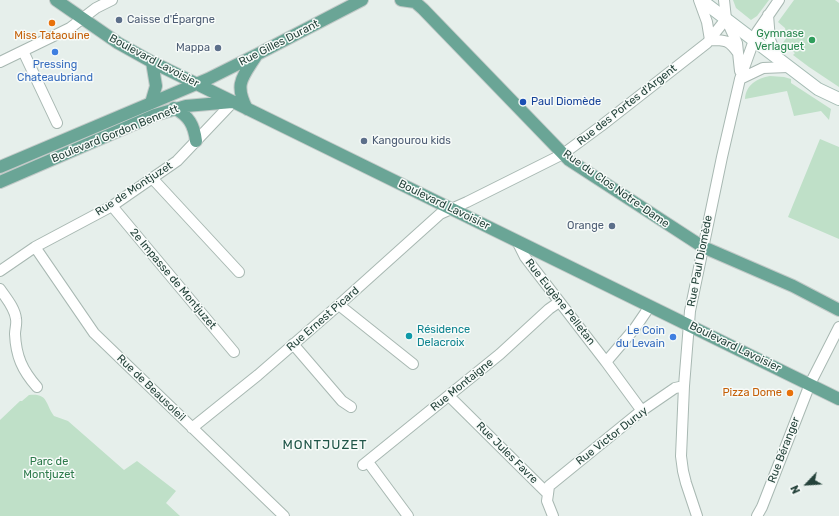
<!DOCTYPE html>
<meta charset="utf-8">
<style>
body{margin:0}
#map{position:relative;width:839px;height:516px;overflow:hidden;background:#e6efeb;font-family:Rubik,sans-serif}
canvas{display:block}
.north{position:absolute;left:787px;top:464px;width:40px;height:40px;-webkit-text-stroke:3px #f7fbf9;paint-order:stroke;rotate:245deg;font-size:11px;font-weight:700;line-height:16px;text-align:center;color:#24423a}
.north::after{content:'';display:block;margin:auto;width:14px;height:18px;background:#24423a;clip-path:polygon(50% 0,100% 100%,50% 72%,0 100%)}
</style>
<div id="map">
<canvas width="839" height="516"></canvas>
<div class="north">N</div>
</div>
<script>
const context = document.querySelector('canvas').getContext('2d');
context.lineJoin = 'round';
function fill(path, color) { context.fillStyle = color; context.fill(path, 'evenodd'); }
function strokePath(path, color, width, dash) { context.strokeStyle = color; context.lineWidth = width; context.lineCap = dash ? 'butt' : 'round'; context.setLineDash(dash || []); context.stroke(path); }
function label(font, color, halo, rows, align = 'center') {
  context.font = font + ' Rubik,sans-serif'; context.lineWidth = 3; context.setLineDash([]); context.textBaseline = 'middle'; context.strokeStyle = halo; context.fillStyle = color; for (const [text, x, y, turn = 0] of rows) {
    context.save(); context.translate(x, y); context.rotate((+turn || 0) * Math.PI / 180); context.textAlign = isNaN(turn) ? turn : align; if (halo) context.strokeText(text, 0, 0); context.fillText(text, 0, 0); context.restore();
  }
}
const green = new Path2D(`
 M 733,0 L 769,0 L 757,16 L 751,20 L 736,8 Z
 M 794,0 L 835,0 L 839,3 L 839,87 L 809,67 L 793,55 L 795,53 L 782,44 L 787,37 L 785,28 L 778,22 Z
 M 770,76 L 784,77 L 791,79 L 791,83 L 831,109 L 829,120 L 821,111 L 794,116 L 787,91 L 745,99 C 746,85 757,78 770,76 Z
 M 820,139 L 839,147 L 839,239 L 788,217 Z
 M 29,395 C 48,393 45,403 54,416 L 68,421 L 124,470 L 137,461 L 176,491 L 166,503 L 180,516 L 0,516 L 0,420 L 20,401 L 22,401 Z`);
const street = new Path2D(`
 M 699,0 L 707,22 L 710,40 C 726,40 729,40 738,53
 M 724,0 L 726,19 L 737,43 L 740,71
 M 768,15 L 770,40 L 778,58
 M 23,51 L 57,123
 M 0,62 L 70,28 L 96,8 L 112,0
 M 740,79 L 763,68 L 788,67
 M 152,178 L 239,272
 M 112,206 L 234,352
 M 517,241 L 525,257 L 606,362 L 642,411
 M 35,247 L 94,333 L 284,516
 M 0,271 L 35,247 L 112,206 L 177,161 L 233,102
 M 0,289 C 6,298 15,308 16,319 C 17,324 15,329 15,334 C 16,356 22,370 37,387
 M 339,305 L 413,364
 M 293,344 L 342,401 L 351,407
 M 606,362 L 635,328 L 650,306
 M 449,396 L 548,494 L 547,501 L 553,516
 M 192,428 L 258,375 L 341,303 L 440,214 L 467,202 L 563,154 L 601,126 L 707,43 L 726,19
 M 368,462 L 408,516
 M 363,465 L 500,354 L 549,309 L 559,302
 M 548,494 L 549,486 L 640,412 L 675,388 L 684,386
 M 697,516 L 686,483 L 683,471 L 681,456 L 684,386 L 690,311 L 722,157 L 740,79 L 757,32 L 779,0
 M 757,516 L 762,507 L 810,384 L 839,327`);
const secondary = new Path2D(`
 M 701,0 L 818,89 L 839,99`);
const primary = new Path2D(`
 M 56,0 L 118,43 L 152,62 L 839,399
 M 401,0 L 415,2 L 423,9 L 569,160 L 703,247 L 793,286 L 839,310
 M 151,103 L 156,86 L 152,62
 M 174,108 C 189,116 194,125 196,141
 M 247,109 C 234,84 242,78 256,56
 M 0,167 L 208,79 L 256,55 L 362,0
 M 0,182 L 155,115 L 186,106 L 232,102`);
const markers = [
 [119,20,4,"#5c6f8a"],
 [52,23,4,"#e8710a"],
 [812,40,4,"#2e9e5b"],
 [218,48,4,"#5c6f8a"],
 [55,52,4,"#3f7fe0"],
 [523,102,4,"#1a4fb4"],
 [364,141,4,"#5c6f8a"],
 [612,226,4,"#5c6f8a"],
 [409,336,4,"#0f9aa8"],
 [673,337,4,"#3f7fe0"],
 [790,393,4,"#e8710a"]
];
const serviceNames = [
 ["Caisse d'Épargne",127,20],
 ["Mappa",210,48,"right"],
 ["Kangourou kids",372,141],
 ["Orange",604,226,"right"]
];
const leisureNames = [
 ["Gymnase",804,34],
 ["Verlaguet",804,47]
];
const foodNames = [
 ["Miss Tataouine",52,36],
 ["Pizza Dome",782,393,"right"]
];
const streetNames = [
 ["Rue Gilles Durant",279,43,-27],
 ["Boulevard Lavoisier",154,61,28],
 ["Rue des Portes d'Argent",627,105,-38],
 ["Boulevard Gordon Bennett",115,134,-22],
 ["Rue de Montjuzet",134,189,-33],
 ["Rue du Clos Notre-Dame",616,189,35],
 ["Boulevard Lavoisier",444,205,26],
 ["Rue Paul Diomède",700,261,-79],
 ["2e Impasse de Montjuzet",173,279,50],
 ["Rue Eugène Pelletan",560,302,52],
 ["Rue Ernest Picard",323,319,-41],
 ["Boulevard Lavoisier",735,347,26],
 ["Rue Montaigne",462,385,-39],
 ["Rue de Beausoleil",151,388,44],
 ["Rue Victor Duruy",612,436,-38],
 ["Rue Béranger",784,450,-69],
 ["Rue Jules Favre",507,453,45]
];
const shopNames = [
 ["Pressing",55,65],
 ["Chateaubriand",55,78],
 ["Le Coin",665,331,"right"],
 ["du Levain",665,344,"right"]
];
const transitNames = [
 ["Paul Diomède",531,102]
];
const cultureNames = [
 ["Résidence",417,330],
 ["Delacroix",417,343]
];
const parkNames = [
 ["Parc de",49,462],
 ["Montjuzet",49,475]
];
const quarterNames = [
 ["MONTJUZET",325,445]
];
fill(green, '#bfe0c8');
strokePath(street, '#a8b8b2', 12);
strokePath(secondary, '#a4bbb3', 14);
strokePath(primary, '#c2cac8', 14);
strokePath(street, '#fff', 10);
strokePath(secondary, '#fff', 12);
strokePath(primary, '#6aa596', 12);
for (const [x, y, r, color] of markers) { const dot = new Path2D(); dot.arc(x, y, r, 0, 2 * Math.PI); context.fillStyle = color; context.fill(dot); strokePath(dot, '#f7fbf9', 1.5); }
label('11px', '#4e5e75', '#f7fbf9', serviceNames, 'left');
label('11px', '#27864d', '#f7fbf9', leisureNames, 'right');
label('11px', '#c56008', '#f7fbf9', foodNames);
label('11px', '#24423a', '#f7fbf9', streetNames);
label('11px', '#366cbe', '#f7fbf9', shopNames);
label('11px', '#164399', '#f7fbf9', transitNames, 'left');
label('11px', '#0d838f', '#f7fbf9', cultureNames, 'left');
label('11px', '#2d7a4b', '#f7fbf9', parkNames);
context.letterSpacing = '1px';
label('13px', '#1f5548', '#f7fbf9', quarterNames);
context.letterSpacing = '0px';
</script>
